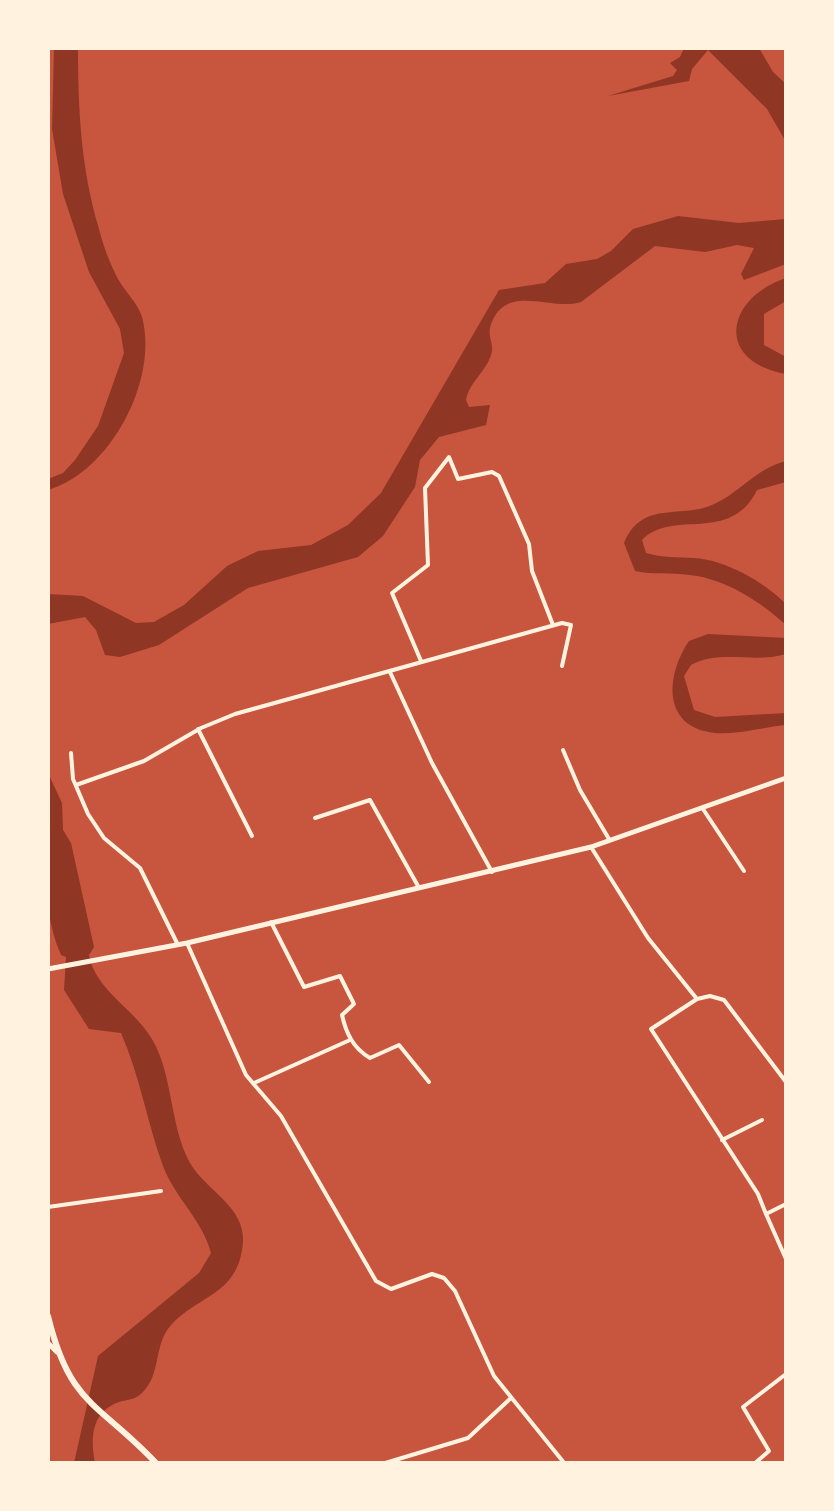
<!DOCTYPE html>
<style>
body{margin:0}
#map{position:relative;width:834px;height:1511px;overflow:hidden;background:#c8553d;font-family:Roboto,sans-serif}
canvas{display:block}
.frame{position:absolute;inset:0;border:50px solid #fff3e0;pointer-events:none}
</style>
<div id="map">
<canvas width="834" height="1511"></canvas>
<div class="frame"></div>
</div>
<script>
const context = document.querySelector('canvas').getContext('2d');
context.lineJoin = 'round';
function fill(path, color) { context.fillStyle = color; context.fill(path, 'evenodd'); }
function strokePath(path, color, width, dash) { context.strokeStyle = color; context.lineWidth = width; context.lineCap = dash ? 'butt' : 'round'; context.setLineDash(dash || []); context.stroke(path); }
const water = new Path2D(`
 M 54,48 L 78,48 C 78,110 81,169 99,229 C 103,245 110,264 118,279 C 125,292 138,303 142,317 C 159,380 110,472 48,490 L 48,479 L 63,473 L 75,460 L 98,426 L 124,353 L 120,329 L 89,272 L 63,194 L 52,129 Z
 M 684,48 L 759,48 L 773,72 L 786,84 L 786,142 L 767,109 L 708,50 L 692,69 L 689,81 L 608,96 L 673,76 L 677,70 L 670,63 L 680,57 Z
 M 678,216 L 739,223 L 786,219 L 786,264 L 744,280 L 741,274 L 754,248 L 737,245 L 705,252 L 655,246 L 581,302 C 552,312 503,280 490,328 C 488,336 493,343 492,351 C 489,369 469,382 466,400 L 469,407 L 490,405 L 486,425 L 439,437 L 420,460 L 415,487 L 383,536 L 358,557 L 248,588 L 159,645 L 120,657 L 105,655 L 96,630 L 85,617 L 48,624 L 48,594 L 83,596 L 136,623 L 154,622 L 184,605 L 227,566 L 258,551 L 311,545 L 348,525 L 381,493 L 499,290 L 545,283 L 566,264 L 597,259 L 611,251 L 633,229 Z
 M 786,278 L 786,301 L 764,314 L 764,345 L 786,357 L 786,374 C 714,361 726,298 786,278 Z
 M 786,461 L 786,482 L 757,490 C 730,545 673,508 642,540 L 646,553 C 663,558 676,557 694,558 C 726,560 764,582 786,604 L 786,625 C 761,602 726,579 690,575 C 671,572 654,575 635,571 L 624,543 C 642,500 679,519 712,505 C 740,493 755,469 786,461 Z
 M 708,634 L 786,638 L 786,654 C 755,664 720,649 691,665 L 684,676 L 694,710 L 715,717 L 786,713 L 786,725 C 764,727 737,735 715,733 C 661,727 666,675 689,641 Z
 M 48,773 L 62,803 L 63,830 L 71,843 L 94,947 L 89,955 C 95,988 129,1006 148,1033 C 174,1069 168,1123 190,1163 C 206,1191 245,1206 243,1242 C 239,1294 201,1294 172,1324 C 153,1343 162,1374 142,1393 C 134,1401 124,1399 114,1404 C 90,1416 91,1441 95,1463 L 74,1463 L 98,1356 L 199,1273 L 211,1253 C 202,1219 175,1198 163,1166 C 147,1122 140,1076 121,1033 L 89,1029 L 64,990 L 66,957 L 61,955 C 37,900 48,832 48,773 Z`);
const minor = new Path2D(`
 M 421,661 L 392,593 L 428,565 L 425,488 L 449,457 L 458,479 L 492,472 L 499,476 L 529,544 L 532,571 L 553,625
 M 390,672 L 432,763 L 492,872
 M 198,729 L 252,836
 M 563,750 L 580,790 L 609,839
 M 71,753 L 73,779 L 88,814 L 104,838 L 140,868 L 178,945
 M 76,785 L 144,761 L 201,728 L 235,714 L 562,623 L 571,625 L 562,666
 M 703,809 L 744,871
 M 315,818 L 370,800 L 418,886
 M 591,847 L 648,938 L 697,999 L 651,1029 L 758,1194 L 766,1214
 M 271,922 L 304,987 L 340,976 L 354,1004 L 342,1015 C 346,1033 353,1048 370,1058 L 399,1045 L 429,1082
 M 187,943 L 246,1075 L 281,1116 L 376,1281 L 391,1289 L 432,1274 L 444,1278 L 455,1291 L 494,1376 L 565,1464
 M 697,999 L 710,996 L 724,1000 L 786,1082
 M 254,1083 L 350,1040
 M 722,1140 L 762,1120
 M 786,1204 L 766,1214 L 786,1259
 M 48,1207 L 161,1191
 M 382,1464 L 468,1438 L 511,1398
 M 754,1464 L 769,1451 L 743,1407 L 786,1374`);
const tertiary = new Path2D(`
 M 48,969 L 187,943 L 591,847 L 786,778
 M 48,1343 L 57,1352`);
const trunk = new Path2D(`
 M 48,1316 C 70,1407 99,1402 157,1464`);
fill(water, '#8f3625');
strokePath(minor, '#fff3e0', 4);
strokePath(tertiary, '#fff3e0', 5);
strokePath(trunk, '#fff3e0', 6);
</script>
